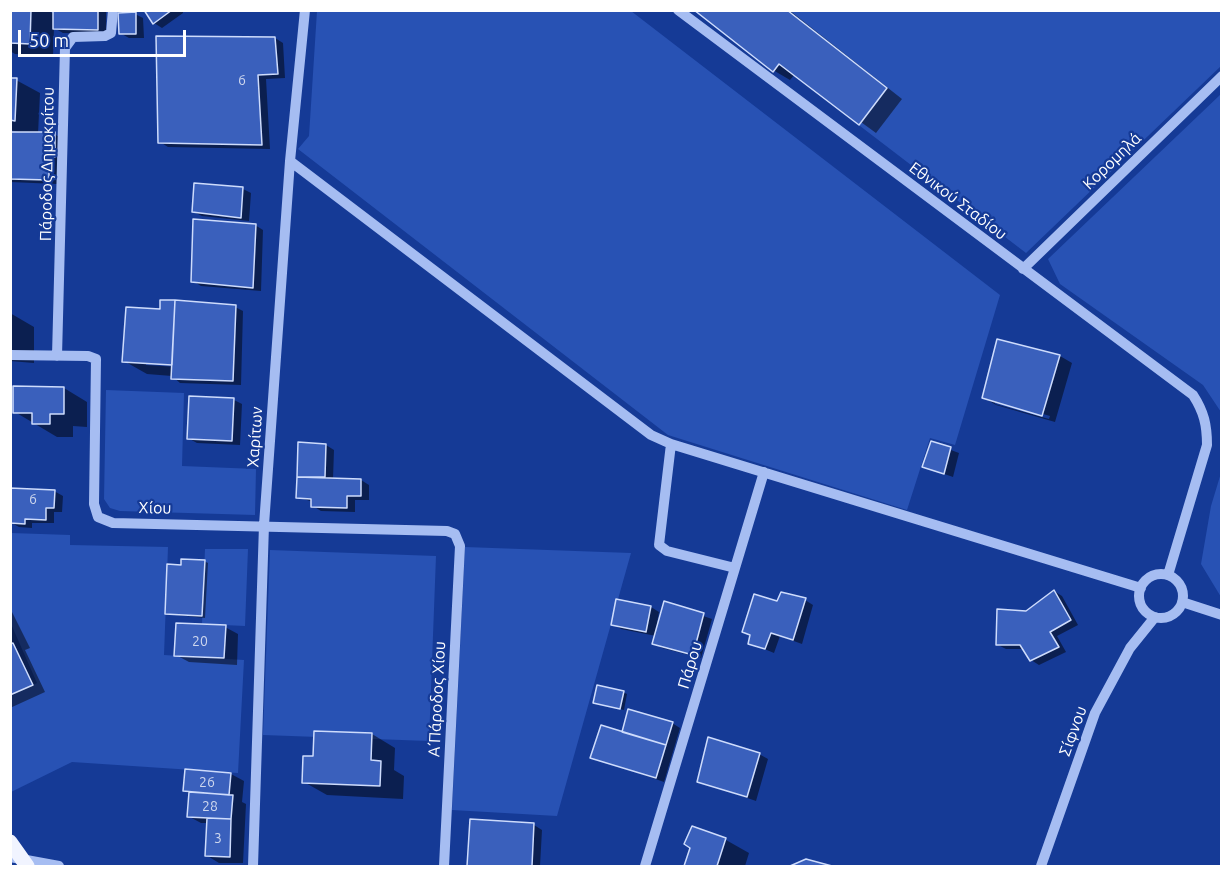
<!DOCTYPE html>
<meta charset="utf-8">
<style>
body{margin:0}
#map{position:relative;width:1232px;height:877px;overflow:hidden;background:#153a96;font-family:Ubuntu,sans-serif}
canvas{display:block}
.frame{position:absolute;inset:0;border:12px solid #fff;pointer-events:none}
.scale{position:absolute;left:18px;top:30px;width:168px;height:27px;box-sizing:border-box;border:3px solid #fff;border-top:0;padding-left:8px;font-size:18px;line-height:21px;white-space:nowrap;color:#fff;-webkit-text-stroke:4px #153a96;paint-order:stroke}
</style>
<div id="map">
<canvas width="1232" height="877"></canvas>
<div class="frame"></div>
<div class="scale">50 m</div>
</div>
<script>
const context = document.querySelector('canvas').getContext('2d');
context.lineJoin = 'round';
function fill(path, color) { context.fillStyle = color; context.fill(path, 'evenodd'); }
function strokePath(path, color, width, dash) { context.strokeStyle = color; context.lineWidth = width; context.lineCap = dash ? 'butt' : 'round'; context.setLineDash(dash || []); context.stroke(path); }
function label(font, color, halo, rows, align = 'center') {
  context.font = font + ' Ubuntu,sans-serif'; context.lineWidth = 4.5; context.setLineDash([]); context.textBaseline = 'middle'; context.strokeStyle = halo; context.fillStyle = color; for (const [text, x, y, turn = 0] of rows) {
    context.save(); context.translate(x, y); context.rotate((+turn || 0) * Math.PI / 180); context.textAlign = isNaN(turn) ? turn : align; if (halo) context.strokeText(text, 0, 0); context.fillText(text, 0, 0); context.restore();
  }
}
const green = new Path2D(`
 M 317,11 L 631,11 L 1000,295 L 955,445 L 930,438 L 907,510 L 668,435 L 298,149 L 309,136 Z
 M 694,11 L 1221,11 L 1221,66 L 1026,253 L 779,64 L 773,72 Z
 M 1221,94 L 1221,412 L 1203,385 L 1060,284 L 1048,259 Z
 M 106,390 L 184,393 L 182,466 L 256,469 L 255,515 L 120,511 L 110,508 L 104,499 Z
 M 1221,473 L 1221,597 L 1201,564 L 1211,506 Z
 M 11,533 L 70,535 L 70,545 L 168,547 L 164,655 L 244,660 L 238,773 L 72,762 L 11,792 L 10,696 L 37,683 L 11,624 Z
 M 465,547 L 631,553 L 557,816 L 452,810 Z
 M 205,549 L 248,549 L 245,626 L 202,624 Z
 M 270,550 L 436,556 L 429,741 L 263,735 Z`);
const shadow = new Path2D(`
 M 10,10 L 48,10 L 55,15 L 55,10 L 110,12 L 106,12 L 106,34 L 63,33 L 54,28 L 53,56 L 15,54 L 10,51 Z
 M 146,10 L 183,10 L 183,13 L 162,28 L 154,23 Z
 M 697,10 L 789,10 L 902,99 L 876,133 L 795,74 L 790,80 L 773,70 Z
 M 135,14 L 143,18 L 144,38 L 129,38 L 120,33 Z
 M 275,38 L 283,43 L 285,78 L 266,79 L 270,149 L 168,147 L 160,142 Z
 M 10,80 L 16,80 L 40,93 L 38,134 L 54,134 L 63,139 L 63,161 L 57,161 L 57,184 L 10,182 L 10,134 L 18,132 L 10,130 Z
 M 243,189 L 251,193 L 249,221 L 202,216 L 194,212 Z
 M 255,225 L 263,230 L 261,291 L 201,286 L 193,281 Z
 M 235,307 L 243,311 L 241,385 L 180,383 L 172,376 L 147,374 L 124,361 L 161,311 ZM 146,362 L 179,364 L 179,367 L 146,365 Z
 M 10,313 L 34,327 L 34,363 L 10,361 Z
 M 998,340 L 1060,356 L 1072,363 L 1055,422 L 996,405 L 983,397 ZM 995,400 L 1050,416 L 1049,419 L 995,404 Z
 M 64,388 L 87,402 L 87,427 L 73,426 L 73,437 L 57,437 L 15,412 Z
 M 191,397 L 234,400 L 242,404 L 240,445 L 197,443 L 188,438 Z
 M 932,443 L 959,453 L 953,477 L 924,467 Z
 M 299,444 L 326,445 L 334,450 L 333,479 L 361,480 L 369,485 L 369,500 L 355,500 L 355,512 L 321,511 L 313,506 L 313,502 L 298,497 Z
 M 54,491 L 63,496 L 62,512 L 54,512 L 54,523 L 32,523 L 32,528 L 19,527 L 10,522 Z
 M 204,561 L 208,563 L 205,618 L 167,614 Z
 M 1054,591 L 1062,596 L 1078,625 L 1057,636 L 1066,652 L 1039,665 L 1031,660 L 1024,649 L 1006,649 L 998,645 Z
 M 805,600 L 813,605 L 802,644 L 780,636 L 774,653 L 750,643 L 778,603 Z
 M 617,601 L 651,607 L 659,612 L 657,623 L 659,624 L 665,603 L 712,619 L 701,658 L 662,648 L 654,643 L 656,636 L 621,629 L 613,624 Z
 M 10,608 L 30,648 L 25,650 L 45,692 L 10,708 Z
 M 225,627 L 238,634 L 237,665 L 189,662 L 176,655 Z
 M 623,692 L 627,694 L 624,710 L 595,703 Z
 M 672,723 L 680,728 L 664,782 L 592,757 Z
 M 372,734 L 395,748 L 394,770 L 404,776 L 403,799 L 327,795 L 304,782 L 315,758 Z
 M 759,754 L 768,759 L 756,801 L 698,781 Z
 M 231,774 L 244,781 L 242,802 L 246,804 L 243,863 L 219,863 L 206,855 L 208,823 L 201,823 L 188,816 L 190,794 L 184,790 Z
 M 471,821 L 534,825 L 542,830 L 540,866 L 468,866 Z
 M 692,827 L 726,840 L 749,853 L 745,866 L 686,866 L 692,847 Z`);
const building = new Path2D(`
 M 10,10 L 31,10 L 30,44 L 10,43 Z
 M 53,10 L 98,10 L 98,30 L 53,29 Z
 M 144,10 L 172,10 L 153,24 Z
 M 694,10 L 787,10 L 887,88 L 859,125 L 779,64 L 773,72 Z
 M 136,12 L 136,34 L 119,34 L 118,13 Z
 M 156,36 L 275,37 L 278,74 L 258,75 L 262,145 L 158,143 Z
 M 10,78 L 17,78 L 15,121 L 10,120 Z
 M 10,132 L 55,132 L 55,157 L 49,157 L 49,180 L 10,179 Z
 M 194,183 L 243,187 L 241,218 L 192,212 Z
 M 193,219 L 256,224 L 253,288 L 191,282 Z
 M 160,300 L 175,300 L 172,365 L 122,362 L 126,307 L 160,309 Z
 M 175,300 L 236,305 L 233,381 L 171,379 Z
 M 997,339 L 1060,355 L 1042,416 L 982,398 Z
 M 13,386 L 64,387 L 64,414 L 50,414 L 50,424 L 32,424 L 32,413 L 13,413 Z
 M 189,396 L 234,398 L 232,441 L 187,439 Z
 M 931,441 L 951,447 L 944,474 L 922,467 Z
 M 298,442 L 326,444 L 325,477 L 297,477 Z
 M 297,477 L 361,479 L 361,496 L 347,496 L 347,508 L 311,507 L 311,499 L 296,498 Z
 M 10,488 L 55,490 L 54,508 L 46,508 L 46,520 L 25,519 L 25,524 L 10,523 Z
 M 181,559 L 205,560 L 202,616 L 165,614 L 167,564 L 181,565 Z
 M 1054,590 L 1071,620 L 1050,632 L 1059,647 L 1030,661 L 1020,645 L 996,645 L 997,609 L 1026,611 Z
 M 781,592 L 806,598 L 793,640 L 771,633 L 765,649 L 748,644 L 750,635 L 742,632 L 754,594 L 777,601 Z
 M 616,599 L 651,606 L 646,632 L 611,625 Z
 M 664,601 L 704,613 L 693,655 L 652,644 Z
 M 176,623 L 226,625 L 224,658 L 174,656 Z
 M 13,643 L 33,685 L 10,695 L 10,644 Z
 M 597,685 L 624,691 L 620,709 L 593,703 Z
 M 628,709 L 673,722 L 666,745 L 622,732 Z
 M 601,725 L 666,745 L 656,778 L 590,758 Z
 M 314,731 L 372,733 L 371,760 L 381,761 L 380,786 L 302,783 L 303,756 L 313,756 Z
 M 708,737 L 760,753 L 747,797 L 697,782 Z
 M 185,769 L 231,773 L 229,795 L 183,791 Z
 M 189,792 L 233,795 L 231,819 L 187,817 Z
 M 207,818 L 231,819 L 230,857 L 205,856 Z
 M 470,819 L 534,823 L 532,866 L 467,866 Z
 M 692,826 L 726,838 L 717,866 L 684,866 L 690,848 L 684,844 Z
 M 806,859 L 832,866 L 790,866 Z`);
const minor = new Path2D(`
 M 678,10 L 1193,395 C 1204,412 1207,425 1207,445 L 1168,575
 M 290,161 L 651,435 L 671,444 L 1141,588
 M 1023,269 L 1222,76
 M 10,355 L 88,356 L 96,359 L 94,504 L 98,517 L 113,523 L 447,531 L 455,534 L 460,546 L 444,866
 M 57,356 L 65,48 L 73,37 L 105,36 L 111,33 L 113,10
 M 671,444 L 659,545 L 667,551 L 735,568
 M1139 596a22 22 0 1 1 44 0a22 22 0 1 1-44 0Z
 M 1182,602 L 1222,615
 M 10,857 L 59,866
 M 253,866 L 264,525 L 290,161 L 305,10
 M 645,866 L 764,472
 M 1041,866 L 1095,713 L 1130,648 L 1155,617`);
const major = new Path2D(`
 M 10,842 L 27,866`);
const numberNames = [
 ["6",242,80],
 ["6",33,499],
 ["20",200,641],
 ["26",207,782],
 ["28",210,806],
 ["3",218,838]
];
const streetNames = [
 ["Κορομηλά",1112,161,-44],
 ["Πάροδος Δημοκρίτου",47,164,-89],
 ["Εθνικού Σταδίου",958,201,37],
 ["Χαρίτων",255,437,-86],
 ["Χίου",155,508,1],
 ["Πάρου",690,665,-73],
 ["Α΄ Πάροδος Χίου",437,699,-87],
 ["Σίφνου",1073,731,-70]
];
fill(green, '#2852b4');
fill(shadow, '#0007');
fill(building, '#3a60bc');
strokePath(building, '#cedcfc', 1.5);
strokePath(minor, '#a6bdf2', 10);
strokePath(major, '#f1f4ff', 15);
label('14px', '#ced7ee', null, numberNames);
label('16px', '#fff', '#153a96', streetNames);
</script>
